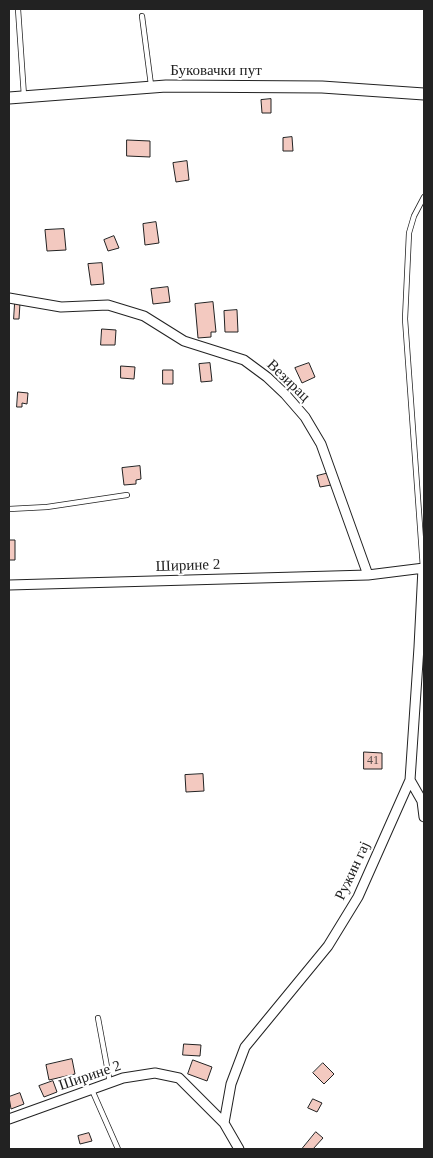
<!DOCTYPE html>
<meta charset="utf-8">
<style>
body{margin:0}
#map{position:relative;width:433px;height:1158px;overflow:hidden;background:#fff;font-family:"Times New Roman",serif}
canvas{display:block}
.frame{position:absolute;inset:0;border:10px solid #222;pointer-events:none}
</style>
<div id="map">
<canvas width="433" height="1158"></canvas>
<div class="frame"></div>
</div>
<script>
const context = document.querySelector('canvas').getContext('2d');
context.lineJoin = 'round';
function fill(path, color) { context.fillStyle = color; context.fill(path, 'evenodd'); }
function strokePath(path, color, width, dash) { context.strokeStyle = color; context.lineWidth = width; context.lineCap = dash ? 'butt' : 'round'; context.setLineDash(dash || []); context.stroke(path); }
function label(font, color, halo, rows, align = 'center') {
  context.font = font + ' "Times New Roman",serif'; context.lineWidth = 4; context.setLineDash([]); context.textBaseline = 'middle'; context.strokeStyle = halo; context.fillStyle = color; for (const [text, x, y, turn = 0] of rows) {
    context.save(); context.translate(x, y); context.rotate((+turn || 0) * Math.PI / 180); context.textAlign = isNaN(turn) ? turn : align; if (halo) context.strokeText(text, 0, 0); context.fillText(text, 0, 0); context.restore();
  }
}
const building = new Path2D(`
 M 271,99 L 271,113 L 262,113 L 261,100 Z
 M 292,137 L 293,151 L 283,151 L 283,138 Z
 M 127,140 L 150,141 L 150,157 L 127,156 Z
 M 187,161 L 189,180 L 176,182 L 173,163 Z
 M 156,222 L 159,243 L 145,245 L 143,224 Z
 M 64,229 L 66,250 L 47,251 L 45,230 Z
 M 114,236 L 119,248 L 108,251 L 104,240 Z
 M 102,263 L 104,284 L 91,285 L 88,264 Z
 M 168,287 L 170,302 L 153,304 L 151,289 Z
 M 213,302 L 216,332 L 211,332 L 211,337 L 198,338 L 195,304 Z
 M 15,303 L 20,303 L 19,319 L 14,319 Z
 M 237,310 L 238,332 L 225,332 L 224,311 Z
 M 102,329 L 116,330 L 115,345 L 101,345 Z
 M 210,363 L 212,381 L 201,382 L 199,364 Z
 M 309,363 L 315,377 L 302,383 L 295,368 Z
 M 121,366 L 135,367 L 134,379 L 121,378 Z
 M 163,370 L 173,370 L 173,384 L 163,384 Z
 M 18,392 L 28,393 L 27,404 L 22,403 L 22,407 L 17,407 Z
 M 140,466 L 141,479 L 136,480 L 136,484 L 124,485 L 122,468 Z
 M 329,473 L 331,485 L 320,487 L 317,476 Z
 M 9,540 L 15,540 L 15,560 L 9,560 Z
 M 364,752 L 382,753 L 382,769 L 364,769 Z
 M 203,774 L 204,791 L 186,792 L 185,775 Z
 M 184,1044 L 201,1045 L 200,1056 L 183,1055 Z
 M 72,1059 L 75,1074 L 49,1080 L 46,1065 Z
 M 193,1060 L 212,1067 L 207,1081 L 188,1074 Z
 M 323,1063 L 334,1074 L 324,1084 L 313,1073 Z
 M 53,1081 L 57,1092 L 44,1097 L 39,1086 Z
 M 20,1093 L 24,1104 L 11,1109 L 9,1097 Z
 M 313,1099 L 322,1103 L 317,1112 L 308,1108 Z
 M 316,1132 L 323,1138 L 313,1149 L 302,1149 Z
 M 89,1133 L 92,1141 L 80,1144 L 78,1136 Z`);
const service = new Path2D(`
 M 18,9 L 24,96
 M 142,16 L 151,85
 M 9,509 L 47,507 L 127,495
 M 423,568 L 405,319 L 409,233 L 414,216 L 424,197
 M 98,1018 L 110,1083
 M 92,1090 L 118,1149`);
const minor = new Path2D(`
 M 9,298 L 61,307 L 108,305 L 144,316 L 184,341 L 244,360 L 267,377 L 285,394 L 305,417 L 321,444 L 368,575
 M 9,585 L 368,575 L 424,568
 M 410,780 L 422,801 L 424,817
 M 9,1119 L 123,1078 L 155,1073 L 179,1078 L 224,1123 L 239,1149
 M 224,1123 L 231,1084 L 245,1047 L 328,946 L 358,897 L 410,780 L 419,647 L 423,568`);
const tertiary = new Path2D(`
 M 9,98 L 166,86 L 322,87 L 424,94`);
const numberNames = [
 ["41",373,761]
];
const streetNames = [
 ["Буковачки пут",216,71],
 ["Везирац",288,381,44],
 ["Ширине 2",188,566,-2],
 ["Ружин гај",353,871,-65],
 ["Ширине 2",90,1076,-19]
];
fill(building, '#f3c9c0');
strokePath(building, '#222', 1);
strokePath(service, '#222', 6);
strokePath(minor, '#222', 11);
strokePath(tertiary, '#222', 13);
strokePath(service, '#fff', 4.5);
strokePath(minor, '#fff', 9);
strokePath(tertiary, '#fff', 11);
label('12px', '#564c4a', null, numberNames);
label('15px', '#222', '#fff', streetNames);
</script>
